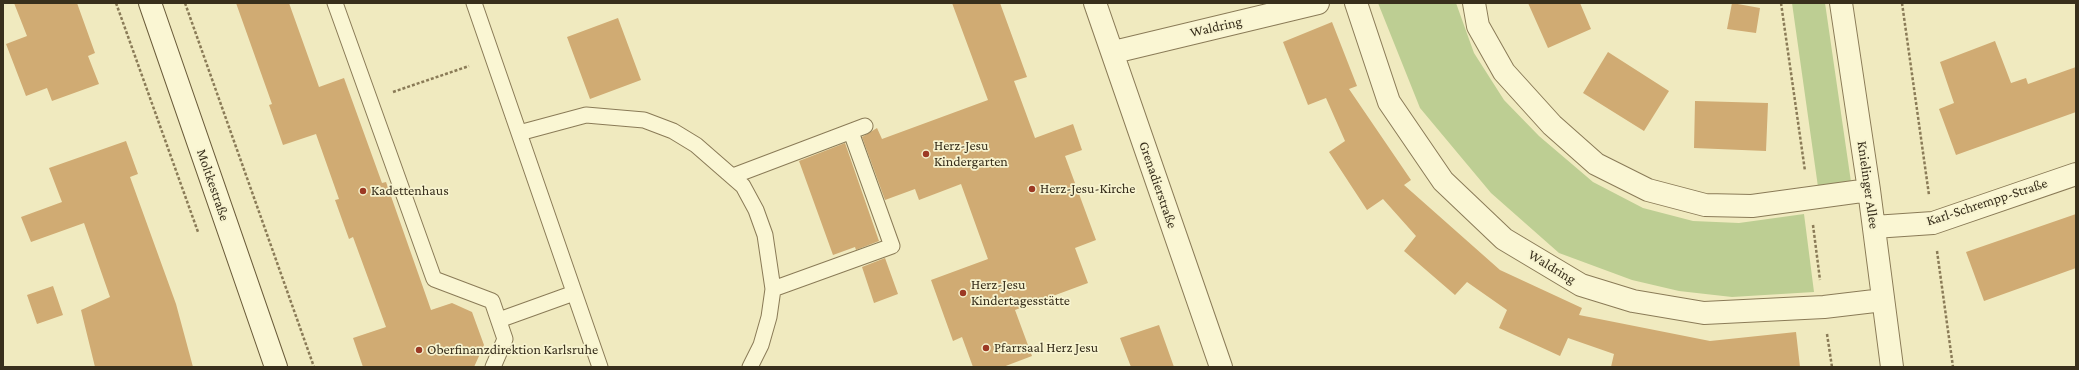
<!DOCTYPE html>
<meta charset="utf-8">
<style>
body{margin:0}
#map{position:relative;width:2079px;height:370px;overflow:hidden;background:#f0eabf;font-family:"Crimson Pro",serif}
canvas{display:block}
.frame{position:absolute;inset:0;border:4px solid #382f1c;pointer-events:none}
</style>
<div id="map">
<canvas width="2079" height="370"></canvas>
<div class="frame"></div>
</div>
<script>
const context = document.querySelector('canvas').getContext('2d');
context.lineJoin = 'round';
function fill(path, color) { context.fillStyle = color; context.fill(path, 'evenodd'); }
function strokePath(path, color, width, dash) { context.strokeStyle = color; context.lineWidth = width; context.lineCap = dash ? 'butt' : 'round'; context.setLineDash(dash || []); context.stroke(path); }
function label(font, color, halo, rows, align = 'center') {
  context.font = font + ' "Crimson Pro",serif'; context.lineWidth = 3.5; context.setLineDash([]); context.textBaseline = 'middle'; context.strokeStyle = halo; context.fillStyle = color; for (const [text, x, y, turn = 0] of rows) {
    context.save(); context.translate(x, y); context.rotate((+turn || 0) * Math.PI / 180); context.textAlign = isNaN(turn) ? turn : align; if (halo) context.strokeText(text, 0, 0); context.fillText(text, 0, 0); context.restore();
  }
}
const green = new Path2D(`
 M 1378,3 L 1456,3 L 1474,53 L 1504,100 L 1539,136 L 1593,182 L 1643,208 L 1693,221 L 1739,223 L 1804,214 L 1814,292 L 1732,297 L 1679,291 L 1632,280 L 1559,253 L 1491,193 L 1420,108 Z
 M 1792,3 L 1825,3 L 1851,182 L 1818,187 Z`);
const building = new Path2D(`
 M 14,3 L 77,3 L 95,53 L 88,56 L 99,84 L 52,101 L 47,88 L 26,96 L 6,44 L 27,36 Z
 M 236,3 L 289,3 L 319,87 L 344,78 L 382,183 L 386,182 L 431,310 L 452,303 L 472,312 L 484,345 L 474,367 L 363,367 L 353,338 L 386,327 L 353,237 L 349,239 L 335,200 L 339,199 L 316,134 L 283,145 L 269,105 L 272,104 Z
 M 952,3 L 1000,3 L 1027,77 L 1014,81 L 1035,138 L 1073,124 L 1082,150 L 1065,156 L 1096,240 L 1075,248 L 1088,283 L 1015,310 L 1032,356 L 1003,367 L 973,367 L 962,337 L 953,341 L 931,280 L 988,259 L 961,184 L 919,200 L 915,189 L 885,200 L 862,137 L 877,128 L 882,139 L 988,100 Z
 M 1528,3 L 1580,3 L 1591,29 L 1548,48 Z
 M 1732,3 L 1760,8 L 1756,33 L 1727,29 Z
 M 618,18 L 641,80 L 590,99 L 567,37 Z
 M 1332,22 L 1357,86 L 1349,89 L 1411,180 L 1404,185 L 1500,270 L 1582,308 L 1579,315 L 1710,341 L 1796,332 L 1800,367 L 1611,367 L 1614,354 L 1568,338 L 1560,356 L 1499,328 L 1507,310 L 1467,282 L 1455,295 L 1404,251 L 1416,236 L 1383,199 L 1367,210 L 1329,152 L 1345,141 L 1326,98 L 1308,105 L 1283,42 Z
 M 1995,41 L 2011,83 L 2026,78 L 2028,84 L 2076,67 L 2076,112 L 1956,155 L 1939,109 L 1954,103 L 1940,62 Z
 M 1608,52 L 1669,91 L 1644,131 L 1583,93 Z
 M 1695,101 L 1768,103 L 1766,151 L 1694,148 Z
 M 126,141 L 138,174 L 130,177 L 176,304 L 193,367 L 95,367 L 81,310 L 110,297 L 84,223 L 31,242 L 21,217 L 62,202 L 49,168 Z
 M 845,143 L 879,241 L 856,250 L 855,247 L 833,255 L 799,161 Z
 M 2076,214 L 2076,268 L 1984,301 L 1966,252 Z
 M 885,258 L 898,294 L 874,303 L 862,267 Z
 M 53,286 L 63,315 L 37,324 L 27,295 Z
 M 1159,325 L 1174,367 L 1131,367 L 1120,338 Z`);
const path = new Path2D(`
 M 116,3 L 198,232
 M 185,3 L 314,367
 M 1781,3 L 1805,171
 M 1902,3 L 1929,195
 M 393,92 L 469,66
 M 1813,225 L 1820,280
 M 1937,251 L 1953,367
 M 1827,334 L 1832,367`);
const service = new Path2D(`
 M 335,3 L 434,279 L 492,301 L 505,339 L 493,367
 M 474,3 L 600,367
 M 519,133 L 586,115 L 644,120 L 673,131 L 696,145 L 743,186 L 756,210 L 765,235 L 773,289 L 769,317 L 761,345 L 750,367
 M 733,176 L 865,126
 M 773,289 L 892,246 L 851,132
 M 499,320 L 574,293`);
const minor = new Path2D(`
 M 1095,3 L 1221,367
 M 1356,3 L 1389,102 L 1443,181 L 1504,239 L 1581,285 L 1633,301 L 1704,313 L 1824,307 L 1883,300
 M 1474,3 L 1478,26 L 1504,72 L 1552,125 L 1596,164 L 1648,190 L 1705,205 L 1752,206 L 1869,190
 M 1841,3 L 1869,190 L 1892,367
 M 1114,52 L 1318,3
 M 1874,227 L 1933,223 L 2076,174`);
const secondary = new Path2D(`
 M 150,3 L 276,367`);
const markers = [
 [926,154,4,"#9c3924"],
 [1032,189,4,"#9c3924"],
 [363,191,4,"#9c3924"],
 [963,293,4,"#9c3924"],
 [986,348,4,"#9c3924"],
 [419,350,4,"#9c3924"]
];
const streetNames = [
 ["Waldring",1216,27,-13],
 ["Moltkestraße",213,185,71],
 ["Grenadierstraße",1158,185,71],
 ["Knielinger Allee",1868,185,82],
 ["Karl-Schrempp-Straße",1987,202,-18],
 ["Waldring",1552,267,31]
];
const poiNames = [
 ["Herz-Jesu",934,146],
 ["Kindergarten",934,162],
 ["Herz-Jesu-Kirche",1040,189],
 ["Kadettenhaus",371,191],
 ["Herz-Jesu",971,285],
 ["Kindertagesstätte",971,301],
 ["Pfarrsaal Herz Jesu",994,348],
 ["Oberfinanzdirektion Karlsruhe",427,350]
];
fill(green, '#bdce93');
fill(building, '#d0ab73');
strokePath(service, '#8a7b57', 17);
strokePath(minor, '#8a7b57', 24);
strokePath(secondary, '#6b5c3a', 24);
strokePath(path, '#8a7b57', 2.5, [3, 2]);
strokePath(service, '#faf6d3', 15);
strokePath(minor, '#faf6d3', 22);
strokePath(secondary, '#faf6d3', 22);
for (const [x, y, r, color] of markers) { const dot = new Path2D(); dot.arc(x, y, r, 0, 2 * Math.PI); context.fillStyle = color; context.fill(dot); strokePath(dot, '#f7f3cf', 1.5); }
label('14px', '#382f1c', '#f7f3cf', streetNames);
label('14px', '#382f1c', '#f7f3cf', poiNames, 'left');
</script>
